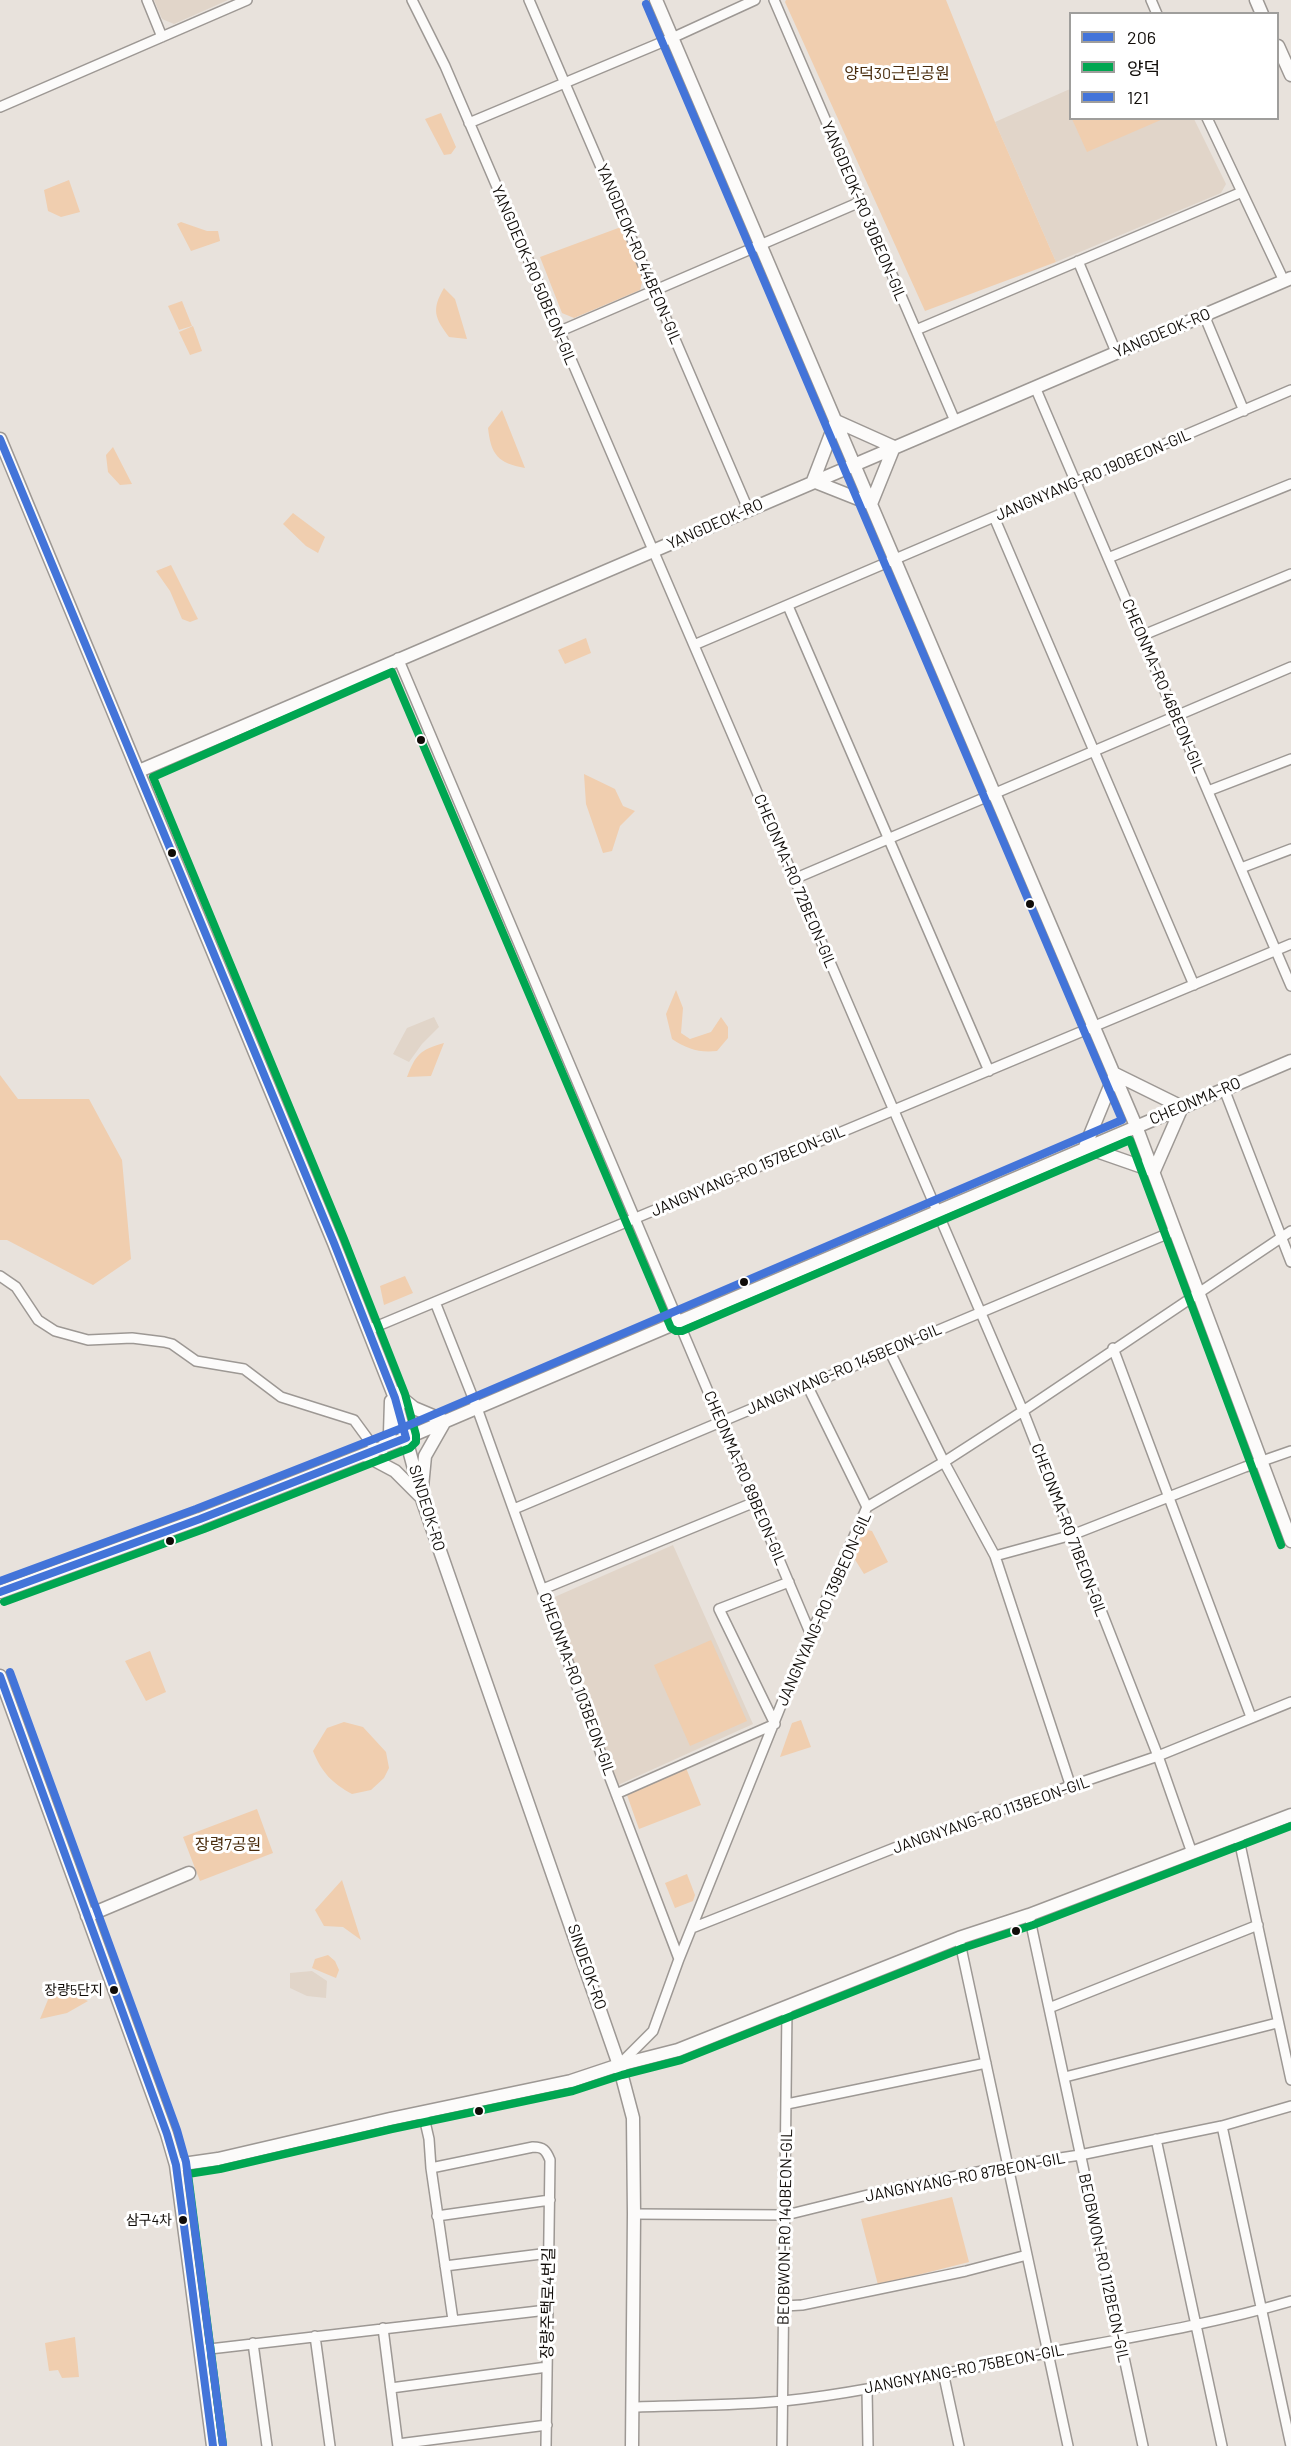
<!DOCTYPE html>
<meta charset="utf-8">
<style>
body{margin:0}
#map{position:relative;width:1291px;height:2446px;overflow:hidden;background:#e8e2dc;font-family:Barlow,"Noto Sans KR",sans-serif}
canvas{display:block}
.legend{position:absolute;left:1069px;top:12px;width:210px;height:108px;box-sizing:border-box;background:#fff;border:2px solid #9f9e9c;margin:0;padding:8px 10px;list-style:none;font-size:18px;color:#100c08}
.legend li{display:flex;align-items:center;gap:12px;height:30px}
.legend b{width:30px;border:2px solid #9f9e9c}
</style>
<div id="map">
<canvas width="1291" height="2446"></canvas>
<ul class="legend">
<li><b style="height:8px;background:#4374d9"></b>206</li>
<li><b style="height:8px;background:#00a651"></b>양덕</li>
<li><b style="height:8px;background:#4374d9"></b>121</li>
</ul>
</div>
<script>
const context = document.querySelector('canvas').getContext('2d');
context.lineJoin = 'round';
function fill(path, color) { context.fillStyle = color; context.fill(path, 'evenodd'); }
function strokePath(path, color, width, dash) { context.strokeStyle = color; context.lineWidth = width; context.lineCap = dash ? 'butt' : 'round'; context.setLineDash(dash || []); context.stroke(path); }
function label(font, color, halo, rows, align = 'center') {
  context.font = font + ' Barlow,"Noto Sans KR",sans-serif'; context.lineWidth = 6; context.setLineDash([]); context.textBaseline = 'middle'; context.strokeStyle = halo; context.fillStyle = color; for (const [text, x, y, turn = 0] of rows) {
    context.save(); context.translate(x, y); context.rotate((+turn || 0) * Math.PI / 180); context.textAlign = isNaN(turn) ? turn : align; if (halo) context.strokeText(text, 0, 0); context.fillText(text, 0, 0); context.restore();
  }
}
const built = new Path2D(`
 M 154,0 L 228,0 L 174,24 L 162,19 Z
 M 1070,89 L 1070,118 L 1194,119 L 1226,184 L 1221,193 L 1056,262 L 995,122 Z
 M 434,1017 L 439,1027 L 422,1044 L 409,1062 L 393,1054 L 407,1028 Z
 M 673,1545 L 753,1724 L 618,1785 L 550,1599 Z
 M 312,1971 L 327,1981 L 326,1998 L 307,1996 L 290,1988 L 290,1973 Z`);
const green = new Path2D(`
 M 786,0 L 946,0 L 995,122 L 1056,262 L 925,311 L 785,2 Z
 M 441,113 L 456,147 L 451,154 L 444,155 L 425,119 Z
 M 1072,119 L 1163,119 L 1087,152 Z
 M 69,180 L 80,212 L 61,217 L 48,211 L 44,190 Z
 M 181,222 L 207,231 L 218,231 L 220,241 L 191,251 L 177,224 Z
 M 621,227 L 643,279 L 640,290 L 574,318 L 562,313 L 540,257 Z
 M 444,288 L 455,299 L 467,339 L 449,337 C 435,318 431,310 444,288 Z
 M 182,301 L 192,326 L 179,330 L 168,306 Z
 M 193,326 L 202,351 L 190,355 L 179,332 Z
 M 502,410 L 525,468 C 498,463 491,455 488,428 Z
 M 113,447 L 132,484 L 120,485 L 108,472 L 106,455 Z
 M 293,513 L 325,537 L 318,553 L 306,546 L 283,524 Z
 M 171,565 L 198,619 L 190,622 L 182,619 L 170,591 L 156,571 Z
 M 586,638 L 591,653 L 565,664 L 558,650 Z
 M 584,774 L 615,789 L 623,806 L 635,811 L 620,826 L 612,851 L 603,853 L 586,804 Z
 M 676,990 L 683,1008 L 681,1033 L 690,1039 L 711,1032 L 721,1017 L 728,1027 L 728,1038 L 717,1051 C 699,1053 687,1049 672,1039 L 666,1014 Z
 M 444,1043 L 431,1076 L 407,1077 C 416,1054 420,1050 444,1043 Z
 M 0,1075 L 18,1099 L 89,1099 L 122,1160 L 131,1259 L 93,1285 L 7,1240 L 0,1240 Z
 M 405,1276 L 413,1293 L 384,1305 L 380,1286 Z
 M 863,1529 L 872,1531 L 888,1562 L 864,1574 L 854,1558 Z
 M 711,1640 L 747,1721 L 690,1746 L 654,1665 Z
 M 150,1651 L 166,1692 L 146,1701 L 125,1661 Z
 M 801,1720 L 811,1747 L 780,1757 L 792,1723 Z
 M 344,1722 L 363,1727 L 386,1752 L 389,1768 L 384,1778 L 371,1790 L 352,1794 C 332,1783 322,1773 313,1751 L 327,1728 Z
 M 686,1768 L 701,1805 L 639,1829 L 627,1795 Z
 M 257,1809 L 273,1853 L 200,1881 L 183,1837 Z
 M 687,1874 L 695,1895 L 693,1901 L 675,1908 L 665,1883 Z
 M 342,1880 L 361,1940 L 343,1927 L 324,1926 L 315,1910 Z
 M 328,1955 L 335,1961 L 339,1970 L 336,1978 L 312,1968 L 315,1959 Z
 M 54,1985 L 88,2001 L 67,2013 L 40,2019 Z
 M 952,2197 L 969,2262 L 878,2285 L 861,2219 Z
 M 75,2337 L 79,2377 L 62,2378 L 58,2370 L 49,2371 L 45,2343 Z`);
const minor = new Path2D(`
 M 147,0 L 162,37
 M 412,0 L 445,66 L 1023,1411 L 1158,1756 L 1192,1853
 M 529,0 L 748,509
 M 774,0 L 955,421
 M 1151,0 L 1157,14
 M 0,107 L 247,0
 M 1207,118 L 1284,281
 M 469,123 L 672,38 L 755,0
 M 1078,261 L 1116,352
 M 1204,315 L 1244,411
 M 916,330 L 1242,192
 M 558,332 L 860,202
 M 1035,387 L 1291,986
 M 994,517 L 1194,985
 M 1108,558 L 1291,484
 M 788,606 L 989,1071
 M 1141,636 L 1291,574
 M 694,645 L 1291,390
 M 398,658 L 811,1635
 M 1208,791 L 1291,759
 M 1241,868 L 1291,849
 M 794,879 L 1291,667
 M 1224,1089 L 1291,1262
 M 0,1276 L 16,1287 L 38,1320 L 55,1331 L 88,1340 L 132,1338 L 164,1342 L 172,1344 L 196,1361 L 244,1369 L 281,1397 L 354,1420 L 376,1450
 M 435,1302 L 477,1408 L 605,1765 L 679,1959
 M 368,1330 L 1291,944
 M 1113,1348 L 1251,1717
 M 889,1350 L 944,1462 L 995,1556 L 1071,1787
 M 807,1385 L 867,1507
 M 514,1509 L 1174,1231
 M 995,1556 L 1072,1535 L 1245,1467 L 1291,1451
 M 543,1589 L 755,1502
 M 616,1794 L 775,1724 L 719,1609 L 789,1582
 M 1238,1835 L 1291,2080
 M 1029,1915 L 1143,2446
 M 692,1928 L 922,1837 L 1158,1756 L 1291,1702
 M 959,1938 L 1068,2446
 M 1049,2008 L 1258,1925
 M 619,2065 L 653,2031 L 679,1959 L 796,1668 L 867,1507 L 944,1462 L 1023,1411 L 1291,1231
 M 1065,2077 L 1277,2023
 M 787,2104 L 986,2063
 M 423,2113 L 429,2139 L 431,2168 L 453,2320
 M 1222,2126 L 1291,2446
 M 1156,2139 L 1222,2446
 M 431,2168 L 533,2147 C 543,2147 546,2150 550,2160 L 546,2446
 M 634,2214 L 786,2215 L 896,2188 L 1008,2166 L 1080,2155 L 1222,2126 L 1291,2106
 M 437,2216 L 550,2200
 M 445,2266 L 549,2253
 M 784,2306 L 802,2305 L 966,2271 L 1027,2255
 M 383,2328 L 398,2446
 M 315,2336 L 330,2446
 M 253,2343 L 267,2446
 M 201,2350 L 547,2310
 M 943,2372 L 959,2446
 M 391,2388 L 547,2367
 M 867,2389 L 868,2446
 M 633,2407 C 683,2405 734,2406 783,2401 C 872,2392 959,2369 1047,2353 C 1127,2338 1213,2324 1291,2301
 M 398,2444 L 547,2425
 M 782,2446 L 787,2008`);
const tertiary = new Path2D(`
 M 656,0 L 1136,1126 L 1291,1541
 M 1256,0 L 1262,14
 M 1278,46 L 1291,75
 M 836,421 L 894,447 L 871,504 L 813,481 Z
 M 0,439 L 334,1243 L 395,1398 L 423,1502 L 619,2065 L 633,2118 L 634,2214 L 632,2446
 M 139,771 L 1291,278
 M 1115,1074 L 1182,1107
 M 1085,1147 L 1115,1074
 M 1085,1147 L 1154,1171
 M 1154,1171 L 1182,1107
 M 393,1391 L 414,1408 L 445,1421 L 425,1456 L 422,1487
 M 383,1448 L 390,1433 L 391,1401
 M 365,1455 L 395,1471 L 421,1497
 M 0,1592 L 200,1519 L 406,1438 L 1291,1061
 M 0,1676 L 167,2134 L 176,2165 L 213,2446
 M 87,1916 L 189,1873
 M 176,2165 L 218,2159 L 390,2119 L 571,2081 L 619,2065 L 678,2050 L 959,1938 L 1029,1915 L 1291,1815`);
const bus1 = new Path2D(`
 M 0,439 L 334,1243 L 395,1398 L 406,1438
 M 0,1592 L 200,1519 L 406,1438
 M 0,1676 L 167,2134 L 176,2165 L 213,2446`);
const bus2 = new Path2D(`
 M 4,1602 L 204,1529 L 410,1448 L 416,1442 L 416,1435 L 405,1394 L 344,1239 L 153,777 L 392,672 L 671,1328 L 676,1331 L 682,1331 L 1130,1140 L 1281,1545
 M 223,2445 L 188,2174 L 220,2169 L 392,2129 L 573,2091 L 622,2075 L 681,2060 L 963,1948 L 1033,1925 L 1291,1826`);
const bus3 = new Path2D(`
 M 0,1581 L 196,1509 L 402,1428 L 1122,1120 L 646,4
 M 10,1672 L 177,2130 L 186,2162 L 223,2445`);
const markers = [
 [421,740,5,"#100c08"],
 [172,853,5,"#100c08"],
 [1030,904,5,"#100c08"],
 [744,1282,5,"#100c08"],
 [170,1541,5,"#100c08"],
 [1016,1931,5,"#100c08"],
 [114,1990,5,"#100c08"],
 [479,2111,5,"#100c08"],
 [183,2220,5,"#100c08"]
];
const busNames = [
 ["장량5단지",103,1990],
 ["삼구4차",172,2220]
];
const parkNames = [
 ["양덕30근린공원",897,74],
 ["장령7공원",228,1845]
];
const streetNames = [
 ["YANGDEOK-RO 30BEON-GIL",864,211,67],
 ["YANGDEOK-RO 44BEON-GIL",639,254,67],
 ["YANGDEOK-RO 50BEON-GIL",534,275,67],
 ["YANGDEOK-RO",1162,333,-23],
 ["JANGNYANG-RO 190BEON-GIL",1093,475,-23],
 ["YANGDEOK-RO",715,524,-24],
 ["CHEONMA-RO 46BEON-GIL",1163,686,67],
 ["CHEONMA-RO 72BEON-GIL",795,881,67],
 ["CHEONMA-RO",1195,1101,-23],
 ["JANGNYANG-RO 157BEON-GIL",748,1171,-23],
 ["JANGNYANG-RO 145BEON-GIL",844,1369,-23],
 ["CHEONMA-RO 89BEON-GIL",745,1478,67],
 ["SINDEOK-RO",427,1508,73],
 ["CHEONMA-RO 71BEON-GIL",1069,1530,69],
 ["JANGNYANG-RO 139BEON-GIL",824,1609,-66],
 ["CHEONMA-RO 103BEON-GIL",577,1684,70],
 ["JANGNYANG-RO 113BEON-GIL",991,1815,-19],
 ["SINDEOK-RO",587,1967,71],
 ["JANGNYANG-RO 87BEON-GIL",965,2177,-11],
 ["BEOBWON-RO 140BEON-GIL",785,2227,-89],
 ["BEOBWON-RO 112BEON-GIL",1104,2268,78],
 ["장량주택로4번길",548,2303,-89],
 ["JANGNYANG-RO 75BEON-GIL",964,2369,-11]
];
fill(built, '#e1d5c9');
fill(green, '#f0ceaf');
strokePath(minor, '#9d9894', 12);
strokePath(tertiary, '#9d9894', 15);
strokePath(minor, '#fcfbfa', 9);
strokePath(tertiary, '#fcfbfa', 12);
strokePath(bus1, '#4374d9', 8);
strokePath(bus2, '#00a651', 8);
strokePath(bus3, '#4374d9', 8);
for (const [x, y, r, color] of markers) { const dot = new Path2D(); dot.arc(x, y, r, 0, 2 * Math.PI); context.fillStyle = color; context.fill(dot); strokePath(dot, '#fff', 2); }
label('14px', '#100c08', '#fff', busNames, 'right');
label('16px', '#492c0d', '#fff', parkNames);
label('16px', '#100c08', '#fff', streetNames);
</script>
